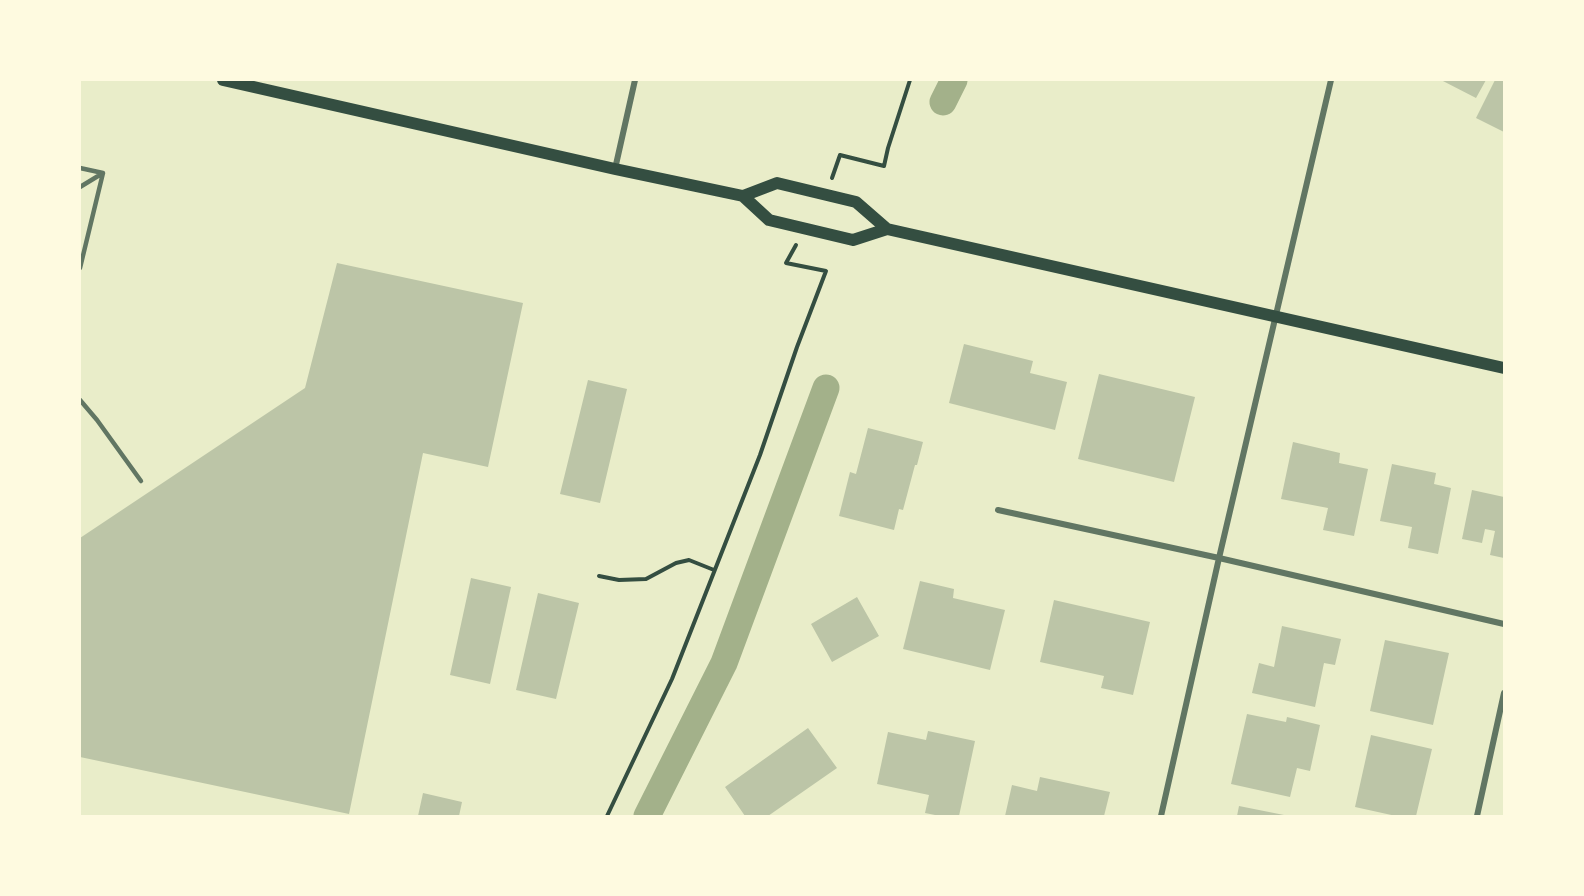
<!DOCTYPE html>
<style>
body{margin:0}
#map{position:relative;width:1584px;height:896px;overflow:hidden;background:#e9edc9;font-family:Figtree,sans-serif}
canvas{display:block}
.frame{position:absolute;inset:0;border:81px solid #fefae0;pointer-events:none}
</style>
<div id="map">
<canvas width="1584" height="896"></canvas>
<div class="frame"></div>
</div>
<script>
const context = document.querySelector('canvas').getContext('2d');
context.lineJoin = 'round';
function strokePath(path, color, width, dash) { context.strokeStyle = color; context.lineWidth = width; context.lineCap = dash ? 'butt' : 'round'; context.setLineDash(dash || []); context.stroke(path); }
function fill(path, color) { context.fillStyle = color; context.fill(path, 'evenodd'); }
const canal = new Path2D(`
 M 943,102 L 954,80
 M 647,816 L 724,663 L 826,388`);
const building = new Path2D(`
 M 1441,80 L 1486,80 L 1476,98 Z
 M 1495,80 L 1504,80 L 1504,132 L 1476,118 Z
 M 337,263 L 523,303 L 488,467 L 423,453 L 349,814 L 80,757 L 80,538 L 305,388 Z
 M 964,344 L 1033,361 L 1030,373 L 1067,382 L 1055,430 L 949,403 Z
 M 1099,374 L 1195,397 L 1174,482 L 1078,459 Z
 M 588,380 L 627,389 L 600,503 L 560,494 Z
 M 868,428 L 923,442 L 917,465 L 915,465 L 903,510 L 899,509 L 894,530 L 839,516 L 850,472 L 856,474 Z
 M 1293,442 L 1340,453 L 1339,463 L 1368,469 L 1354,536 L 1323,530 L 1328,508 L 1281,499 Z
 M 1392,464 L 1436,473 L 1434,484 L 1451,488 L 1438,554 L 1408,548 L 1412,527 L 1380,521 Z
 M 1472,490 L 1504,497 L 1504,558 L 1490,555 L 1495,531 L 1485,529 L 1482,543 L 1462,539 Z
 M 471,578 L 511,587 L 490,684 L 450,675 Z
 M 920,581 L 954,589 L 953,598 L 1005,610 L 990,670 L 903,649 Z
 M 538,593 L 579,603 L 556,699 L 516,690 Z
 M 857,597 L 879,636 L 832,662 L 811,624 Z
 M 1054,600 L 1150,622 L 1133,695 L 1101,688 L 1104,676 L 1040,662 Z
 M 1282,626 L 1341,639 L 1335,665 L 1324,663 L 1315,707 L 1252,693 L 1259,663 L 1274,667 Z
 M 1385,640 L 1449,653 L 1433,725 L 1370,711 Z
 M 1247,714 L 1286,722 L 1287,717 L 1320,725 L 1310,771 L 1297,768 L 1290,797 L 1231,784 Z
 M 808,728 L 837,768 L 768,816 L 745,816 L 725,787 Z
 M 928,731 L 975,741 L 959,816 L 940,816 L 925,813 L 929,795 L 877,784 L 888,732 L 926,740 Z
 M 1371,735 L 1432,749 L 1416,816 L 1396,816 L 1355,807 Z
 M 1040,777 L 1110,792 L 1104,816 L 1005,816 L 1012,785 L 1037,791 Z
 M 423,793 L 462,802 L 459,816 L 418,816 Z
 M 1239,806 L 1284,815 L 1284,816 L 1237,816 Z`);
const path = new Path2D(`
 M 832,178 L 840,155 L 884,166 L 888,148 L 910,80
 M 599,576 L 619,580 L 646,579 L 676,563 L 689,560 L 714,570
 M 607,816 L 672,679 L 760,455 L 797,347 L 826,271 L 786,263 L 796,245`);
const service = new Path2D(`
 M 80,168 L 103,173
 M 80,187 L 103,173
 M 80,268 L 103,173
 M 80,400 L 97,420 L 141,481`);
const minor = new Path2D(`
 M 615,169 L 635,80
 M 998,510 L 1219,558 L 1504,624
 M 1161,816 L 1219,558 L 1331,80
 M 1477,816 L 1504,693`);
const secondary = new Path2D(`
 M 223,80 L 615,169 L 743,196 L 769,220 L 853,240 L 887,229
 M 743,196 L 777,183 L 856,202 L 887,229 L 1504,368`);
strokePath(canal, '#a3b18a', 27);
fill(building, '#bcc5a7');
strokePath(path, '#344e41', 4);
strokePath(service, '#617663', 4.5);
strokePath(minor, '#617663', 6);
strokePath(secondary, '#344e41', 12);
</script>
